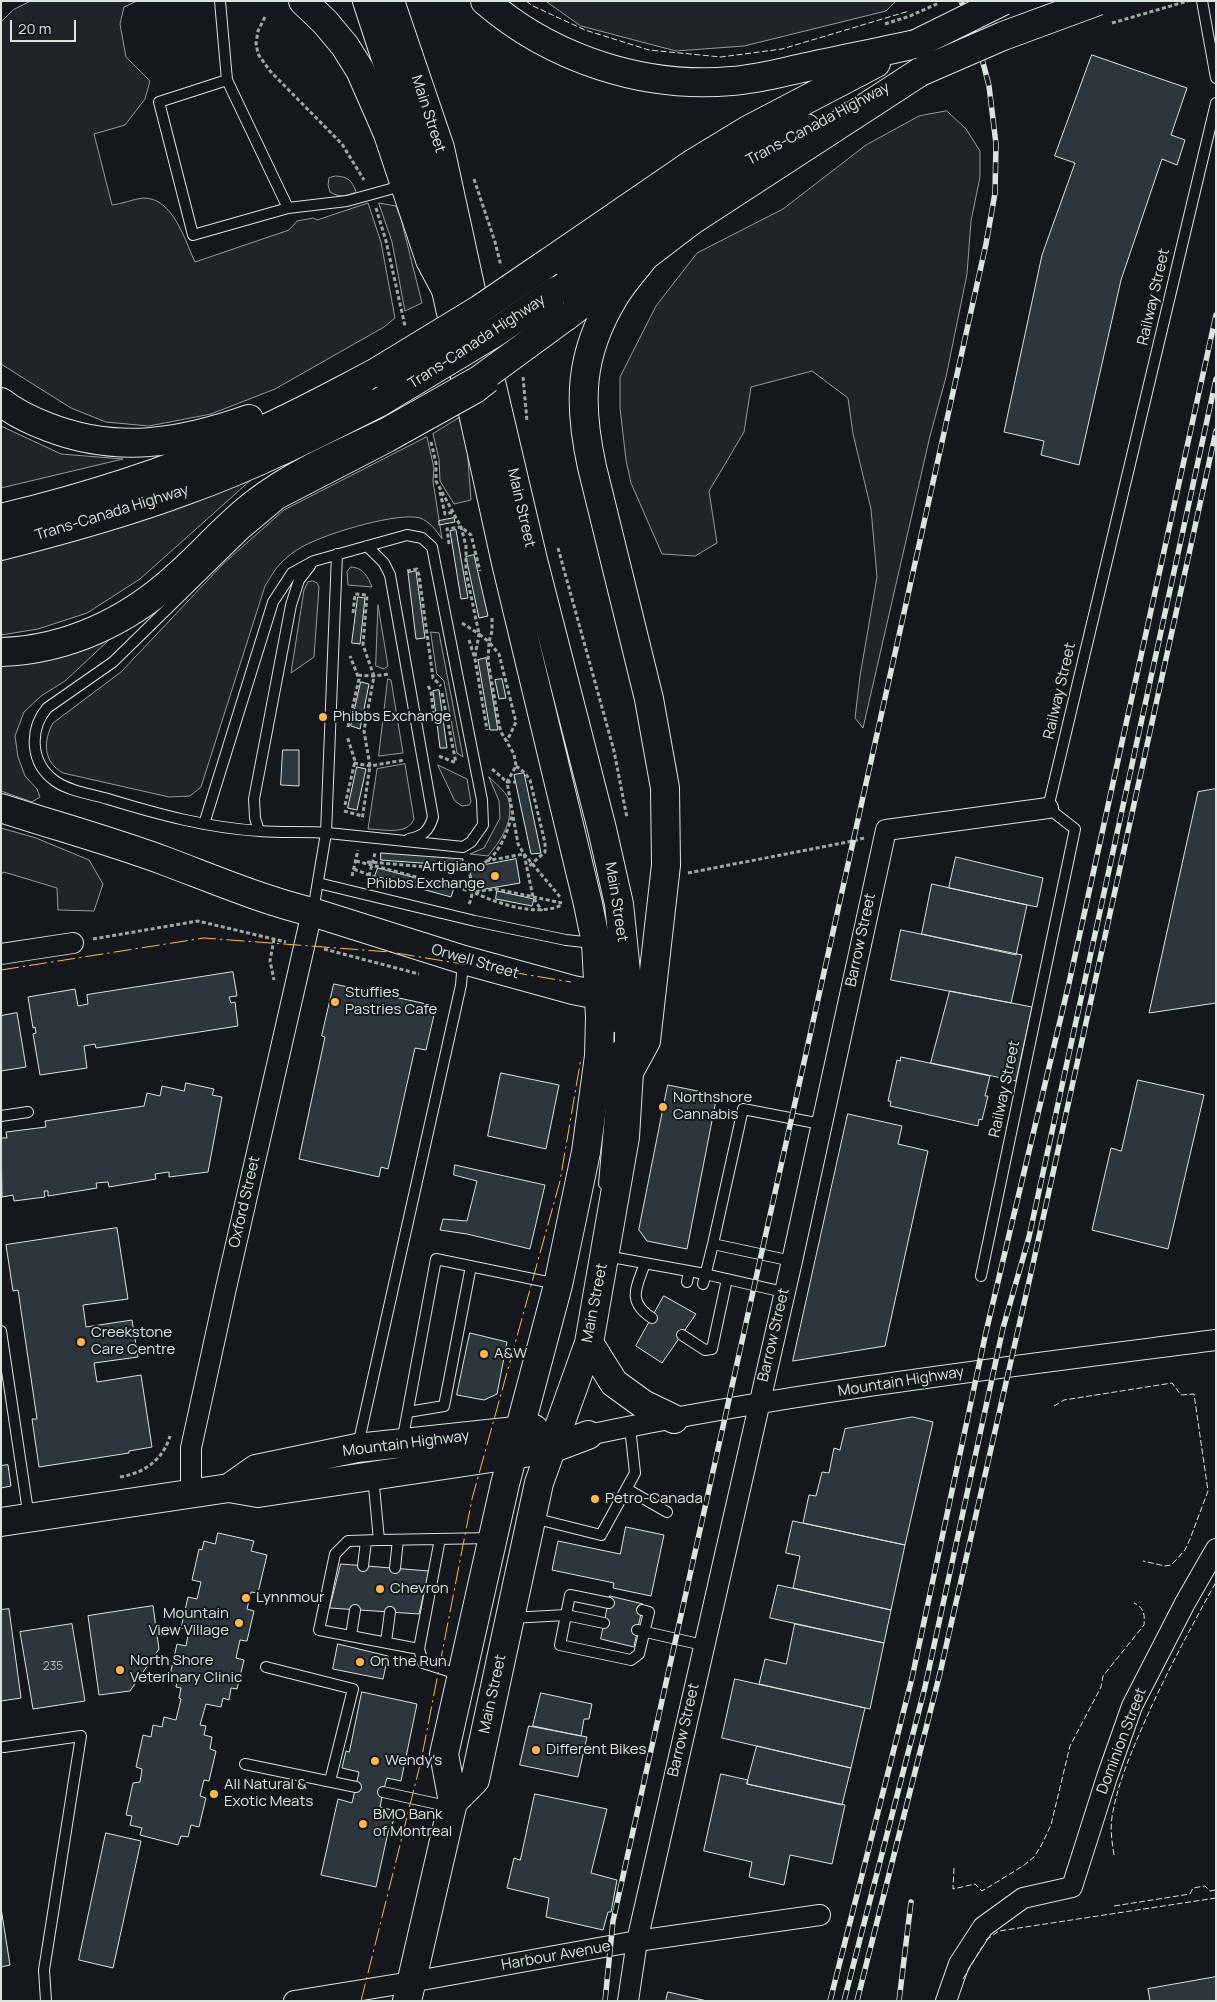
<!DOCTYPE html>
<style>
body{margin:0}
#map{position:relative;width:1217px;height:2002px;overflow:hidden;background:#14181c;font-family:Manrope,sans-serif}
canvas{display:block}
.frame{position:absolute;inset:0;border:2px solid #d8e6dc;pointer-events:none}
.scale{position:absolute;left:10px;top:20px;width:66px;height:22px;box-sizing:border-box;border:2px solid #d8e6dc;border-top:0;padding-left:6px;font-size:15px;line-height:18px;white-space:nowrap;color:#d8e6dc;-webkit-text-stroke:4px #14181c;paint-order:stroke}
</style>
<div id="map">
<canvas width="1217" height="2002"></canvas>
<div class="frame"></div>
<div class="scale">20 m</div>
</div>
<script>
const context = document.querySelector('canvas').getContext('2d');
context.lineJoin = 'round';
function fill(path, color) { context.fillStyle = color; context.fill(path, 'evenodd'); }
function strokePath(path, color, width, dash) { context.strokeStyle = color; context.lineWidth = width; context.lineCap = dash ? 'butt' : 'round'; context.setLineDash(dash || []); context.stroke(path); }
function label(font, color, halo, rows, align = 'center') {
  context.font = font + ' Manrope,sans-serif'; context.lineWidth = 4; context.setLineDash([]); context.textBaseline = 'middle'; context.strokeStyle = halo; context.fillStyle = color; for (const [text, x, y, turn = 0] of rows) {
    context.save(); context.translate(x, y); context.rotate((+turn || 0) * Math.PI / 180); context.textAlign = isNaN(turn) ? turn : align; if (halo) context.strokeText(text, 0, 0); context.fillText(text, 0, 0); context.restore();
  }
}
const green = new Path2D(`
 M 31,1 L 137,1 L 124,7 L 120,24 L 126,57 L 150,81 L 145,99 L 125,125 L 94,134 L 112,205 C 122,204 133,199 143,198 C 173,197 185,241 195,262 L 289,230 L 297,221 L 313,218 L 317,220 L 368,203 L 381,242 L 395,318 L 384,327 L 275,389 L 211,414 L 149,426 L 106,422 L 71,408 L 1,364 L 1,22 L 13,10 Z
 M 546,1 L 896,1 L 886,11 L 744,46 L 676,51 L 581,26 Z
 M 947,111 L 966,129 L 980,151 L 980,177 L 971,221 L 967,274 L 946,377 L 930,436 L 863,728 L 855,718 L 860,676 L 877,577 L 871,509 L 853,434 L 848,398 L 812,371 L 751,387 L 744,432 L 709,491 L 717,543 L 695,556 L 662,554 L 631,483 L 626,460 L 620,408 L 620,377 L 656,306 L 697,253 L 783,209 L 866,145 L 919,116 Z
 M 336,176 C 348,177 352,180 356,192 C 346,196 340,198 330,192 L 328,185 L 329,178 Z
 M 379,203 L 396,206 L 401,219 L 422,303 L 405,311 L 392,242 Z
 M 459,418 L 467,447 L 471,500 L 454,504 L 440,481 L 439,459 L 433,434 Z
 M 1,426 L 61,454 L 123,459 L 1,488 Z
 M 427,437 L 434,468 L 433,481 L 442,539 C 436,530 430,522 420,518 C 398,512 333,532 312,542 C 302,546 290,554 283,561 C 276,567 270,578 265,586 L 201,787 L 190,796 L 169,797 L 63,773 C 43,762 43,741 53,723 L 121,672 L 223,564 L 284,510 Z
 M 252,479 L 140,579 L 87,613 L 38,629 L 1,635 L 1,557 Z
 M 351,567 C 363,567 368,577 372,587 L 348,585 L 347,572 Z
 M 313,581 L 317,583 L 319,587 L 314,657 L 291,673 L 304,590 L 308,582 Z
 M 378,605 L 388,666 L 384,669 L 376,666 Z
 M 124,626 L 65,681 L 41,696 L 24,712 L 15,736 L 18,757 L 25,776 L 37,789 L 40,797 L 32,802 L 1,791 L 1,664 Z
 M 431,632 L 439,633 L 463,757 L 457,753 L 444,681 L 437,674 Z
 M 388,679 L 391,680 L 403,753 L 379,756 Z
 M 405,764 L 414,819 C 407,836 383,829 368,829 L 377,769 Z
 M 438,765 L 467,779 L 471,802 L 469,805 L 462,806 L 455,801 Z
 M 489,777 C 495,783 505,791 508,798 C 515,820 501,840 488,856 L 470,854 L 484,848 L 500,818 L 499,801 Z
 M 1,828 L 36,838 L 89,860 L 103,884 L 94,911 L 58,910 L 57,888 L 4,872 L 1,874 Z`);
const building = new Path2D(`
 M 1092,55 L 1187,88 L 1171,135 L 1185,140 L 1177,165 L 1162,159 L 1121,280 L 1079,465 L 1041,455 L 1044,441 L 1004,432 L 1042,255 L 1075,163 L 1055,156 Z
 M 454,518 L 455,522 L 439,525 L 439,521 Z
 M 456,530 L 468,598 L 461,599 L 450,531 Z
 M 474,555 L 488,616 L 479,618 L 466,557 Z
 M 416,571 L 425,638 L 416,639 L 408,573 Z
 M 358,597 L 365,598 L 360,644 L 352,643 Z
 M 486,658 L 498,730 L 490,730 L 478,660 Z
 M 502,679 L 506,698 L 499,699 L 495,680 Z
 M 361,682 L 369,684 L 360,729 L 351,726 Z
 M 439,690 L 447,748 L 440,748 L 433,691 Z
 M 283,750 L 299,750 L 299,786 L 281,785 Z
 M 357,767 L 366,769 L 357,810 L 348,808 Z
 M 524,773 L 541,853 L 531,854 L 514,775 Z
 M 1216,789 L 1216,1003 L 1149,1013 L 1198,792 Z
 M 381,853 L 463,859 L 462,866 L 381,860 Z
 M 956,857 L 1043,878 L 1037,907 L 949,888 Z
 M 516,859 L 520,883 L 474,891 L 469,868 Z
 M 378,868 L 454,888 L 451,897 L 375,876 Z
 M 932,884 L 1027,905 L 1016,955 L 922,934 Z
 M 497,891 L 534,899 L 532,906 L 496,899 Z
 M 901,930 L 1022,955 L 1011,1003 L 891,980 Z
 M 233,972 L 237,996 L 229,997 L 231,1003 L 235,1002 L 238,1026 L 96,1048 L 95,1044 L 84,1046 L 87,1068 L 40,1075 L 33,1034 L 36,1033 L 35,1027 L 33,1028 L 28,997 L 75,989 L 78,1006 L 88,1004 L 87,995 Z
 M 334,984 L 436,1006 L 426,1050 L 415,1048 L 388,1169 L 381,1167 L 379,1177 L 299,1159 L 325,1037 L 322,1036 Z
 M 950,991 L 1032,1007 L 1016,1081 L 931,1063 Z
 M 17,1013 L 26,1067 L 1,1071 L 1,1016 Z
 M 901,1057 L 990,1076 L 985,1096 L 988,1096 L 982,1120 L 979,1119 L 978,1126 L 890,1106 L 891,1101 L 888,1101 L 897,1060 L 900,1061 Z
 M 501,1073 L 559,1085 L 546,1149 L 488,1136 Z
 M 1138,1080 L 1204,1095 L 1168,1249 L 1092,1230 L 1111,1148 L 1121,1151 Z
 M 186,1083 L 214,1089 L 212,1095 L 222,1097 L 208,1172 L 169,1177 L 169,1172 L 155,1174 L 156,1179 L 109,1187 L 108,1182 L 96,1183 L 97,1188 L 48,1196 L 48,1191 L 44,1191 L 45,1197 L 14,1201 L 13,1195 L 2,1197 L 1,1138 L 7,1138 L 6,1132 L 46,1127 L 45,1121 L 144,1106 L 147,1093 L 160,1096 L 162,1086 L 184,1091 Z
 M 668,1085 L 717,1095 L 687,1249 L 647,1241 L 639,1230 Z
 M 848,1114 L 902,1126 L 898,1144 L 928,1151 L 885,1346 L 793,1361 Z
 M 455,1165 L 545,1185 L 530,1249 L 467,1234 L 440,1230 L 443,1219 L 467,1221 L 477,1181 L 454,1175 Z
 M 117,1228 L 128,1299 L 83,1305 L 86,1327 L 132,1320 L 138,1357 L 94,1363 L 97,1382 L 141,1375 L 152,1447 L 129,1451 L 129,1453 L 39,1467 L 32,1419 L 37,1419 L 18,1290 L 13,1291 L 6,1245 Z
 M 664,1296 L 696,1314 L 662,1363 L 636,1346 Z
 M 470,1333 L 507,1342 L 497,1394 L 484,1400 L 457,1395 Z
 M 913,1417 L 933,1422 L 905,1545 L 803,1523 L 809,1495 L 816,1496 L 822,1472 L 829,1473 L 834,1448 L 840,1450 L 845,1429 Z
 M 8,1465 L 11,1486 L 1,1488 L 1,1466 Z
 M 793,1521 L 905,1545 L 891,1610 L 793,1588 L 800,1556 L 786,1553 Z
 M 626,1527 L 664,1535 L 651,1596 L 613,1588 L 614,1583 L 552,1570 L 558,1541 L 620,1554 Z
 M 218,1533 L 254,1541 L 251,1551 L 267,1555 L 258,1593 L 251,1592 L 247,1609 L 254,1611 L 247,1641 L 240,1640 L 236,1658 L 244,1660 L 237,1689 L 231,1688 L 229,1700 L 223,1698 L 221,1707 L 206,1704 L 200,1725 L 206,1726 L 204,1735 L 212,1737 L 210,1749 L 216,1751 L 209,1781 L 204,1780 L 200,1796 L 206,1798 L 199,1827 L 191,1825 L 188,1837 L 181,1836 L 178,1845 L 140,1835 L 142,1828 L 130,1825 L 132,1816 L 126,1815 L 133,1783 L 140,1782 L 142,1769 L 136,1767 L 143,1735 L 151,1737 L 153,1725 L 162,1727 L 164,1717 L 176,1720 L 181,1699 L 179,1698 L 181,1688 L 176,1687 L 178,1677 L 170,1675 L 177,1644 L 186,1646 L 189,1630 L 181,1628 L 188,1597 L 197,1599 L 201,1582 L 192,1580 L 199,1549 L 202,1550 L 204,1541 L 215,1544 Z
 M 341,1564 L 429,1571 L 419,1614 L 330,1608 Z
 M 778,1585 L 891,1610 L 884,1643 L 770,1618 Z
 M 610,1596 L 643,1604 L 634,1647 L 601,1639 Z
 M 153,1606 L 159,1649 L 130,1691 L 99,1695 L 88,1616 Z
 M 9,1609 L 21,1698 L 1,1701 L 1,1610 Z
 M 72,1624 L 85,1701 L 33,1709 L 20,1632 Z
 M 795,1624 L 884,1643 L 870,1709 L 759,1684 L 765,1659 L 786,1664 Z
 M 338,1644 L 388,1656 L 383,1679 L 333,1669 Z
 M 735,1679 L 865,1708 L 851,1768 L 722,1738 Z
 M 362,1692 L 417,1704 L 401,1781 L 387,1778 L 383,1792 L 380,1807 L 396,1811 L 391,1829 L 389,1828 L 376,1887 L 321,1875 L 338,1799 L 352,1803 L 359,1772 L 342,1768 L 346,1751 L 349,1752 Z
 M 541,1693 L 592,1704 L 589,1719 L 584,1719 L 581,1736 L 533,1726 Z
 M 529,1726 L 587,1737 L 578,1777 L 520,1765 Z
 M 757,1746 L 851,1768 L 842,1805 L 747,1784 Z
 M 721,1774 L 748,1780 L 747,1784 L 845,1805 L 832,1864 L 790,1855 L 784,1885 L 749,1877 L 752,1862 L 704,1851 Z
 M 535,1794 L 607,1809 L 591,1873 L 617,1880 L 611,1912 L 608,1912 L 603,1930 L 546,1917 L 549,1898 L 507,1888 L 514,1858 L 520,1860 Z
 M 106,1833 L 141,1841 L 113,1968 L 79,1960 Z
 M 1,1908 L 10,1965 L 1,1967 Z
 M 1216,1977 L 1216,2001 L 1150,2001 L 1148,1989 Z
 M 668,1992 L 707,2001 L 666,2001 Z`);
const path = new Path2D(`
 M 265,17 L 258,31 L 256,43 L 258,54 L 270,71 L 342,144 L 364,180
 M 885,24 L 910,16 L 939,3
 M 474,179 L 495,242 L 501,266
 M 376,208 L 386,241 L 405,326
 M 523,377 L 527,421
 M 431,442 L 436,463 L 436,481 L 461,527 L 466,546 L 466,572 L 479,634 L 489,642 L 488,661 L 499,724 L 501,732 L 514,754 L 516,766 L 507,782 L 518,844 L 524,854 L 561,898
 M 440,492 L 445,514 L 453,512
 M 449,544 L 447,529 L 461,527 L 471,535 L 480,571
 M 558,548 L 614,751 L 627,818
 M 407,571 L 417,569 L 419,575 L 433,678 L 441,686
 M 353,613 L 355,594 L 367,595 L 363,645 L 374,676 L 364,731 L 370,766 L 362,820
 M 492,618 L 492,631 L 489,642 L 499,654 L 516,722 L 507,741
 M 462,623 L 479,634 L 475,657
 M 469,640 L 475,659 L 487,730
 M 358,675 L 374,676 L 390,674
 M 428,686 L 431,691 L 434,721
 M 442,693 L 456,763
 M 348,727 L 359,679 L 350,656
 M 439,756 L 456,763
 M 354,763 L 370,766 L 404,760
 M 516,766 L 525,773 L 530,780 L 545,843 L 545,852 L 527,868
 M 492,769 L 507,782 L 515,782
 M 345,805 L 355,761 L 347,736
 M 344,811 L 362,816
 M 356,861 L 473,892 L 496,889 L 562,903
 M 486,861 L 524,854 L 533,897 L 542,911
 M 367,862 C 392,863 462,873 482,864 C 499,856 507,832 512,816
 M 354,869 L 376,878
 M 688,873 L 853,841 L 864,838
 M 352,876 L 358,850
 M 369,876 L 375,853
 M 475,893 C 499,904 537,917 562,905
 M 469,904 C 476,891 468,876 469,860
 M 93,939 L 198,921 L 286,942
 M 274,939 L 270,961 L 274,980
 M 324,949 L 419,974
 M 120,1477 C 144,1473 163,1460 170,1436`);
const lane = new Path2D(`
 M 220,1 L 227,80 L 288,208
 M 1202,1 L 1216,78
 M 227,80 L 159,102 L 193,235 L 288,208 L 347,201 L 405,185
 M 367,546 L 384,563 L 390,575 L 433,817 C 429,831 423,836 409,839
 M 204,824 L 273,602 L 292,573 L 314,561 L 407,535 L 422,538 L 432,547 L 482,800 L 483,825 L 471,842 L 463,847 C 418,842 373,838 328,833 C 305,831 282,833 260,831 C 208,828 157,814 108,799 C 91,794 69,791 55,781 C 30,763 29,730 47,708 L 113,662 L 244,534 L 281,503 L 391,446
 M 259,831 L 255,818 L 254,799 L 291,605 L 299,580 L 310,566
 M 318,883 L 475,921 L 566,940 L 593,943
 M 313,911 L 326,833 L 337,554
 M 607,956 L 616,983 L 615,1027
 M 1,1116 L 28,1112
 M 604,1184 L 616,1047
 M 606,1256 L 705,1274 L 784,1292
 M 792,1261 L 713,1244 L 743,1109 L 821,1124
 M 645,1263 C 637,1287 626,1301 652,1318
 M 981,1276 L 1075,829 L 1048,808 L 1216,103
 M 687,1282 L 689,1271
 M 703,1284 L 713,1244
 M 1,1331 L 29,1518
 M 682,1335 L 705,1350 L 712,1349 L 727,1279
 M 408,1412 L 444,1406 L 471,1266
 M 402,1442 L 436,1259 L 557,1284
 M 358,1445 L 461,985 L 463,961
 M 373,1476 L 379,1540 L 492,1538
 M 627,1489 L 667,1512
 M 533,1518 L 601,1535 L 635,1473 L 630,1427
 M 379,1540 L 348,1541 L 335,1554 L 319,1630 L 419,1649 L 440,1539
 M 363,1566 L 366,1541
 M 395,1568 L 398,1540
 M 609,1603 L 570,1595 L 560,1645 L 631,1660 L 639,1654 L 649,1612 L 642,1610
 M 511,1618 L 566,1615 L 604,1623
 M 637,1630 L 703,1645
 M 351,1636 L 355,1610
 M 386,1642 L 390,1612
 M 419,1649 L 423,1663 L 461,1675
 M 266,1667 L 353,1689 L 330,1781
 M 4,1747 L 81,1736 L 44,1970 L 46,2001
 M 245,1764 L 356,1787
 M 383,1792 L 451,1807`);
const street = new Path2D(`
 M 1,954 L 73,943
 M 588,1435 C 795,1392 1006,1367 1216,1340
 M 191,1494 L 191,1448 L 226,1288 L 312,912
 M 294,2001 L 411,1982 L 637,1941 L 820,1915
 M 628,2001 L 637,1941 L 792,1261 L 886,830 L 1048,808
 M 946,2001 L 959,1964 L 983,1927 L 1023,1898 L 1072,1887 L 1107,1777 L 1132,1706 L 1185,1603 L 1216,1549`);
const secondary = new Path2D(`
 M 367,1 L 405,117 L 427,195 L 443,256 L 446,290 L 506,563 L 588,904 L 596,943 L 600,1017 L 599,1056 L 586,1152 L 558,1285 L 505,1484 L 444,1754 L 453,1802 L 407,2001
 M 390,1 L 440,148 L 491,382 L 533,560 L 602,829 L 619,904 L 629,1001 L 629,1072 L 625,1137 L 589,1343 L 539,1483 L 475,1780 L 453,1802
 M 312,912 L 464,960 L 573,990 L 598,995 L 608,992 L 612,987
 M 589,1343 L 614,1383 L 643,1404 L 674,1419
 M 229,1488 L 256,1469 L 357,1448 L 534,1429
 M 1,1522 L 229,1488 L 258,1493 L 551,1449 L 588,1435`);
const highway = new Path2D(`
 M 303,1 L 325,22 L 345,46 L 360,70 L 388,134 L 430,260 L 446,290
 M 485,1 C 552,59 644,89 732,81 C 758,79 783,72 807,67 C 843,59 880,52 916,44
 M 549,262 L 692,164 L 748,130 L 876,63
 M 556,291 L 706,186 L 806,128
 M 565,317 L 691,221 L 920,72
 M 1,402 C 15,413 32,421 48,427 C 117,454 181,443 249,419
 M 1,518 C 84,498 164,473 242,439 C 288,420 331,396 375,373
 M 1,546 C 64,530 126,513 187,490 C 254,466 317,434 380,402
 M 1,652 C 67,650 128,621 176,577 C 204,553 227,524 257,502 C 296,472 343,453 387,432
 M 1,808 C 56,826 111,841 165,861 C 213,879 262,900 312,912
 M 629,1072 L 646,1041 L 666,865 L 665,788 L 649,699 L 592,467 C 578,403 579,355 614,297 C 623,282 635,269 646,255`);
const rail = new Path2D(`
 M 605,2001 L 613,1921 L 986,244 L 995,193 L 996,144 L 989,86 L 978,43 L 961,1
 M 830,2001 L 912,1678 L 986,1332 L 1069,983 L 1216,315
 M 844,2001 L 925,1687 L 1003,1328 L 1029,1237 L 1216,379
 M 857,2001 L 940,1673 L 1033,1264 L 1216,431
 M 899,2001 L 911,1902`);
const pathBridge = new Path2D(`
 M 1112,23 L 1188,1`);
const laneBridge = new Path2D(`
 M 391,446 L 479,397 L 493,386`);
const highwayBridge = new Path2D(`
 M 916,44 L 1003,1
 M 920,72 L 1003,36 L 1098,1
 M 375,373 L 480,309 L 549,262
 M 380,402 L 496,332 L 556,291
 M 387,432 L 479,380 L 565,317`);
const fence = new Path2D(`
 M 526,1 L 533,6 L 585,30 L 649,50 L 721,57 L 782,49 L 909,11
 M 1054,1406 L 1064,1400 L 1172,1383 L 1181,1395 L 1194,1394 L 1208,1491 L 1190,1539 L 1185,1550 L 1176,1560 L 1171,1565 L 1165,1566 L 1143,1561
 M 1114,1855 C 1112,1842 1110,1830 1112,1817 C 1117,1786 1129,1758 1141,1730 C 1163,1679 1189,1631 1216,1582
 M 954,1868 L 953,1889 L 975,1884 L 982,1891 L 1023,1866 L 1034,1857 L 1041,1846 L 1051,1825 L 1070,1746 L 1101,1687 L 1103,1676 L 1144,1625 C 1145,1614 1144,1608 1134,1603
 M 1114,1906 L 1190,1894 L 1193,1888 L 1205,1886 L 1210,1891 L 1216,1890
 M 986,1940 L 999,1931 L 1216,1898
 M 963,1979 L 982,1947`);
const power = new Path2D(`
 M 1,970 L 204,938 L 390,952 L 571,982
 M 361,2001 L 421,1761 L 472,1499 L 560,1181 L 581,1058`);
const markers = [
 [323,717,5,"#ffb74d"],
 [495,876,5,"#ffb74d"],
 [335,1002,5,"#ffb74d"],
 [663,1107,5,"#ffb74d"],
 [81,1342,5,"#ffb74d"],
 [484,1354,5,"#ffb74d"],
 [595,1499,5,"#ffb74d"],
 [380,1589,5,"#ffb74d"],
 [246,1598,5,"#ffb74d"],
 [239,1623,5,"#ffb74d"],
 [360,1662,5,"#ffb74d"],
 [120,1670,5,"#ffb74d"],
 [536,1750,5,"#ffb74d"],
 [375,1761,5,"#ffb74d"],
 [214,1794,5,"#ffb74d"],
 [363,1824,5,"#ffb74d"]
];
const numberNames = [
 ["235",53,1667]
];
const streetNames = [
 ["Main Street",428,114,72],
 ["Trans-Canada Highway",818,124,-28],
 ["Railway Street",1154,297,-77],
 ["Trans-Canada Highway",477,342,-33],
 ["Main Street",521,508,77],
 ["Trans-Canada Highway",112,513,-17],
 ["Railway Street",1060,691,-77],
 ["Main Street",616,902,81],
 ["Barrow Street",861,940,-78],
 ["Orwell Street",475,962,16],
 ["Railway Street",1005,1089,-78],
 ["Oxford Street",245,1202,-77],
 ["Main Street",595,1303,-79],
 ["Barrow Street",774,1335,-77],
 ["Mountain Highway",901,1382,-9],
 ["Mountain Highway",406,1444,-7],
 ["Main Street",493,1694,-78],
 ["Barrow Street",684,1730,-77],
 ["Dominion Street",1122,1741,-69],
 ["Harbour Avenue",556,1956,-10]
];
const poiNames = [
 ["Phibbs Exchange",333,717],
 ["Artigiano",485,867,"right"],
 ["Phibbs Exchange",485,884,"right"],
 ["Stuffies",345,993],
 ["Pastries Cafe",345,1010],
 ["Northshore",673,1098],
 ["Cannabis",673,1115],
 ["Creekstone",91,1333],
 ["Care Centre",91,1350],
 ["A&W",494,1354],
 ["Petro-Canada",605,1499],
 ["Chevron",390,1589],
 ["Lynnmour",256,1598],
 ["Mountain",229,1614,"right"],
 ["View Village",229,1631,"right"],
 ["North Shore",130,1661],
 ["Veterinary Clinic",130,1678],
 ["On the Run",370,1662],
 ["Different Bikes",546,1750],
 ["Wendy's",385,1761],
 ["All Natural &",224,1785],
 ["Exotic Meats",224,1802],
 ["BMO Bank",373,1815],
 ["of Montreal",373,1832]
];
fill(green, '#202428');
strokePath(green, '#939e99', 1);
fill(building, '#2c363c');
strokePath(building, '#d8e6dc', 1);
strokePath(lane, '#d8e6dc', 12);
strokePath(street, '#d8e6dc', 22);
strokePath(secondary, '#d8e6dc', 30);
strokePath(highway, '#d8e6dc', 30);
strokePath(path, '#9da8a2', 3, [4, 2.5]);
strokePath(lane, '#14181c', 10);
strokePath(street, '#14181c', 20);
strokePath(secondary, '#14181c', 28);
strokePath(highway, '#14181c', 28);
strokePath(rail, '#d8e6dc', 5.5);
strokePath(rail, '#14181c', 4, [11]);
strokePath(laneBridge, '#d8e6dc', 12, []);
strokePath(highwayBridge, '#d8e6dc', 30, []);
strokePath(pathBridge, '#9da8a2', 3, [4, 2.5]);
strokePath(laneBridge, '#14181c', 10);
strokePath(highwayBridge, '#14181c', 28);
strokePath(fence, '#d8e6dc', 1, [6, 2.5]);
strokePath(power, '#ffb74d', 1, [18, 4, 2.5, 4]);
for (const [x, y, r, color] of markers) { const dot = new Path2D(); dot.arc(x, y, r, 0, 2 * Math.PI); context.fillStyle = color; context.fill(dot); strokePath(dot, '#14181c', 2); }
label('12px', '#adbab4', null, numberNames);
label('15px', '#d8e6dc', '#14181c', streetNames);
label('15px', '#d8e6dc', '#14181c', poiNames, 'left');
</script>
